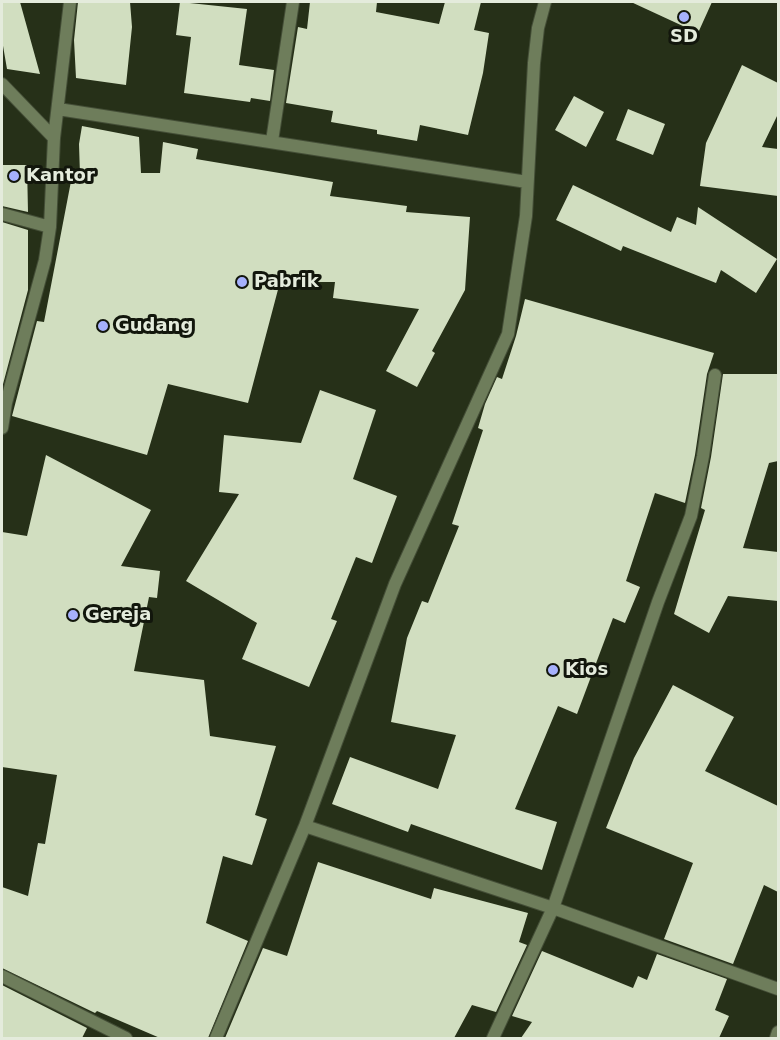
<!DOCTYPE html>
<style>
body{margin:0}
#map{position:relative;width:780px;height:1040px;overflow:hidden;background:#263018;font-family:"DejaVu Sans",sans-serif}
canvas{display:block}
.frame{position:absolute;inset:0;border:3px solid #e4ebdc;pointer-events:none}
</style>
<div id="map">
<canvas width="780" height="1040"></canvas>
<div class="frame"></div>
</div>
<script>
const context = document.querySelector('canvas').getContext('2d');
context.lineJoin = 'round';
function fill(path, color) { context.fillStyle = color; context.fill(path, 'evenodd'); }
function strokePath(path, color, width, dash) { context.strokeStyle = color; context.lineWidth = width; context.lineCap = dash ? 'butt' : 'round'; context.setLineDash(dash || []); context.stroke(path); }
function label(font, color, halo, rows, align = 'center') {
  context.font = font + ' "DejaVu Sans",sans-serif'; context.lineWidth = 6; context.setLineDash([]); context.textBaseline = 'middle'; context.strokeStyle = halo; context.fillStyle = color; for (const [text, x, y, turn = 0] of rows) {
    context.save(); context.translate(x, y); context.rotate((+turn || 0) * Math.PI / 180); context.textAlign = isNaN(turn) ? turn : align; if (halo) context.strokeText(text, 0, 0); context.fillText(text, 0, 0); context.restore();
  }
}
const building = new Path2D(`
 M 2,2 L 20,2 L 40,74 L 7,69 L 2,40 Z
 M 78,2 L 130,2 L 132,27 L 126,85 L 76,78 L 74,40 Z
 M 180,2 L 247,9 L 239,65 L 274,70 L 270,101 L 251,98 L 250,102 L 184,93 L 191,37 L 176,35 Z
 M 310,2 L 377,2 L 376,12 L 439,24 L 445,2 L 481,2 L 474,30 L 489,33 L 483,73 L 468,135 L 420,125 L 417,141 L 377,134 L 377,130 L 331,122 L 333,111 L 286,103 L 298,27 L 307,29 Z
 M 631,2 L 712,2 L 698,33 Z
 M 742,65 L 778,83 L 778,114 L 762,147 L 778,149 L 778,196 L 700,186 L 706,143 Z
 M 574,96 L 604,112 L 586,147 L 555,130 Z
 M 628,109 L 665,124 L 653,155 L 616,140 Z
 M 82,126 L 139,137 L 141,173 L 160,173 L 163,142 L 198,149 L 196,159 L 333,182 L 330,196 L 407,206 L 406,212 L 470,217 L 465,290 L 432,351 L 435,353 L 417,387 L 386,371 L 419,309 L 333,298 L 335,282 L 280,282 L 248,403 L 168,384 L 147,455 L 12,416 L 37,321 L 44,322 L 72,176 L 80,175 L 79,144 Z
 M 2,165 L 27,165 L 28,212 L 2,206 Z
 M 573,185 L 671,232 L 677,217 L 696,225 L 698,207 L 777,259 L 756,293 L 721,270 L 716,283 L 623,246 L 621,251 L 556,220 Z
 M 2,222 L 28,230 L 28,290 L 2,388 Z
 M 525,299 L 714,353 L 707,374 L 695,455 L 685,503 L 655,493 L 626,581 L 640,587 L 625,623 L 613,618 L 577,714 L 558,706 L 515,809 L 557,822 L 542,870 L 411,824 L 408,832 L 332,804 L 350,757 L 438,789 L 456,735 L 391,722 L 407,638 L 422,601 L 428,603 L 459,526 L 452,524 L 483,430 L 478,428 L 485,404 L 497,377 L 502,379 L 516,336 Z
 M 723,374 L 778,374 L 778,461 L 769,463 L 743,548 L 778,552 L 778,601 L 728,596 L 709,633 L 674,614 L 705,510 L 701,508 L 711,457 Z
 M 320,390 L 376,410 L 353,479 L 397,496 L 372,563 L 356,557 L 331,619 L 337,621 L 309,687 L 242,659 L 257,623 L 186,581 L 239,494 L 219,492 L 224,435 L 301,443 Z
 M 46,455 L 151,510 L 121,566 L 160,571 L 157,598 L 149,597 L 134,671 L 204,680 L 210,736 L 276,746 L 255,815 L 267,819 L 252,865 L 223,856 L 206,923 L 248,941 L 208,1038 L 160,1038 L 97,1011 L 95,1013 L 2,968 L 2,887 L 28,896 L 38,843 L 45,844 L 57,775 L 2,767 L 2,532 L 27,536 Z
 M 673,685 L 734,717 L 705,771 L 778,806 L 778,892 L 764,885 L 733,964 L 664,939 L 693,863 L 606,828 L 634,758 Z
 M 318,862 L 431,899 L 434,888 L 528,913 L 519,942 L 527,945 L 496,1012 L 472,1005 L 454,1038 L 225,1038 L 263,948 L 287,956 Z
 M 542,951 L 633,988 L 638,976 L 647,980 L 657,954 L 727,979 L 715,1010 L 729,1016 L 719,1038 L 521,1038 L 532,1022 L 512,1016 Z
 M 2,985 L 87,1028 L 82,1038 L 2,1038 Z`);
const minor = new Path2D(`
 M 2,84 L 54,138 L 50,227 L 45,260 L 6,403 L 2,428
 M 58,109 L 527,182
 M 54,138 L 70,2
 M 272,141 L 293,2
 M 2,214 L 50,227
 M 305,826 L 553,908 L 778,989
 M 2,976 L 126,1038
 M 216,1038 L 305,826 L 395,584 L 508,334 L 526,216 L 534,63 L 538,28 L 545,2
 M 493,1038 L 553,908 L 658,602 L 691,516 L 703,456 L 715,375
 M 776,1038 L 778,1032`);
const markers = [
 [684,17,6,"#a6b1fc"],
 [14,176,6,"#a6b1fc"],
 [242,282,6,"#a6b1fc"],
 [103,326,6,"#a6b1fc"],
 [73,615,6,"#a6b1fc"],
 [553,670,6,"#a6b1fc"]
];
const poiNames = [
 ["SD",684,37,"center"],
 ["Kantor",26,176],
 ["Pabrik",254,282],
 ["Gudang",115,326],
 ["Gereja",85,615],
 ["Kios",565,670]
];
fill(building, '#d1dec0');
strokePath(minor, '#444e37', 14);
strokePath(minor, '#6e7d5b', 12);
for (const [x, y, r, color] of markers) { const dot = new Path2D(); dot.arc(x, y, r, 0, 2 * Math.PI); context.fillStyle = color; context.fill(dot); strokePath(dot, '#12160c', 2); }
label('bold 18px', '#e4ebdc', '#12160c', poiNames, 'left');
</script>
